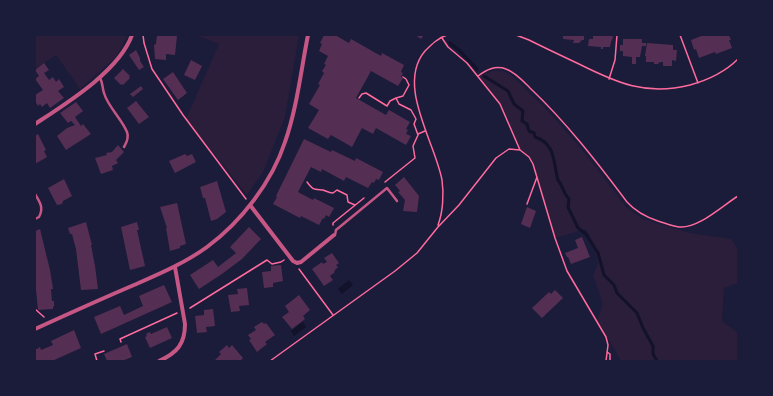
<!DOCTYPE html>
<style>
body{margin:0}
#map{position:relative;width:773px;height:396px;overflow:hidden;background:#1b1b3a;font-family:Raleway,sans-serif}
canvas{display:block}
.frame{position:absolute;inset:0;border:36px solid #1b1b3a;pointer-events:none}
</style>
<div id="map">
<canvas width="773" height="396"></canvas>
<div class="frame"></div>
</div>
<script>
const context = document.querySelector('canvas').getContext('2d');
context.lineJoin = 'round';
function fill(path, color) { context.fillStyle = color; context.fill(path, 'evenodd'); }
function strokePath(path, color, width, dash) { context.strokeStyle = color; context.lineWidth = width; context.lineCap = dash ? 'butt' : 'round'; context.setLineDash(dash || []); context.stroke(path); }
const green = new Path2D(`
 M 35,35 L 128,35 L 116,57 L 80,89 L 56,55 L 35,69 Z
 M 195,35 L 299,35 L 285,117 L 263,172 L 247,195 L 186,119 L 219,44 Z
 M 494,71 L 503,71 L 512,76 L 547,110 L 584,152 L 627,208 L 643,219 L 690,233 L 731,239 L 738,249 L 738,283 L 724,288 L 722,321 L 738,333 L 738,361 L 621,361 L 597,320 L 603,304 L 593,275 L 598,264 L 595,249 L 586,229 L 555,238 L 533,164 L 529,157 L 520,150 L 500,104 L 478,76 Z`);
const water = new Path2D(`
 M 349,280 L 353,285 L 342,294 L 338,289 Z
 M 303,322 L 306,327 L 294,336 L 291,331 Z`);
const stream = new Path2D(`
 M 450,43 L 460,51 L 477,69
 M 484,76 L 508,91 L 514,104 L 523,111 L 522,121 L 527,124 L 529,131 L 534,133 L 535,137 C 556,144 553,162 558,180 C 563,186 563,193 569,199 L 568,207 L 578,228 L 586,234 L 598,253 L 604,275 L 614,285 L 617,293 L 637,313 L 643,328 L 653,346 L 653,354 L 657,361`);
const building = new Path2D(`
 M 157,35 L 177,36 L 175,55 L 166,54 L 166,60 L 155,59 L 154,45 L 156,44 Z
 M 324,35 L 335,35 L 349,43 L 351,39 L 381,56 L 382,53 L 404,65 L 401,72 L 403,73 L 401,77 L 403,78 L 398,86 L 371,71 L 356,98 L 386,115 L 389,110 L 410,122 L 406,129 L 408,130 L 406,134 L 411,136 L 406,145 L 376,128 L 373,134 L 362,128 L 352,147 L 331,135 L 328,139 L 308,128 L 319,110 L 309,104 L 320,85 L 318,84 L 324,73 L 322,71 L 326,65 L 324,64 L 328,56 L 319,51 L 322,44 L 320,43 Z
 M 415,35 L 424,35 L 421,39 Z
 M 563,35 L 584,35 L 584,40 L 582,40 L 579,43 L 573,43 L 574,40 L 563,39 Z
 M 593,35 L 611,35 L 613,37 L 611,42 L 610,47 L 603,47 L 603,49 L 601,49 L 601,47 L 588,46 L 589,39 L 593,39 Z
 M 704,35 L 729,35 L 731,40 L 729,40 L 732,48 L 716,54 L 715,52 L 699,58 L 696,49 L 694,50 L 691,40 Z
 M 623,39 L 642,39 L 642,43 L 646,43 L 646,46 L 642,46 L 640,57 L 636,57 L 636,64 L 632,64 L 632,57 L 623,56 L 623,51 L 620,51 L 620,45 L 623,45 Z
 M 647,43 L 673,45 L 673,50 L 677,50 L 676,61 L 672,60 L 672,66 L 663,66 L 663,62 L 660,62 L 658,64 L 654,64 L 654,62 L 646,62 L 646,56 L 645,56 Z
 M 136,50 L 140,58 L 140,61 L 144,67 L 139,70 L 129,55 Z
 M 191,60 L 202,66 L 195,80 L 184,75 Z
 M 44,63 L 49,70 L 44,73 L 49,80 L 53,77 L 56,82 L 59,79 L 64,87 L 58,91 L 64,98 L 50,108 L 47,103 L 42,107 L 40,104 L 38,106 L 35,101 L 35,95 L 43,90 L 35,79 L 39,76 L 35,70 Z
 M 123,69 L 130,76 L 129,77 L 130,78 L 123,85 L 122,84 L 121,85 L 114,78 Z
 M 173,72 L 187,93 L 178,100 L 163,79 Z
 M 141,86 L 143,89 L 133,97 L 130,94 Z
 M 136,101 L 149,117 L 139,124 L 127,108 Z
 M 76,102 L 83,111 L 75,117 L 81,126 L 83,124 L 91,134 L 66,150 L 57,136 L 67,128 L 75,125 L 71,121 L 68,123 L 60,113 Z
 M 38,134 L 46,150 L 44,151 L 47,157 L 35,164 L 35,136 Z
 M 304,139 L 331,152 L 332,150 L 355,161 L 356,158 L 383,172 L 379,180 L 376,179 L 374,183 L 372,182 L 368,188 L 346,177 L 344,181 L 322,169 L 321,172 L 311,167 L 298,192 L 313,200 L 314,198 L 334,208 L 329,217 L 326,215 L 324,219 L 323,218 L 319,225 L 301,216 L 300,218 L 273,204 L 277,197 L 276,196 Z
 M 118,145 L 124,152 L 116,160 L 118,163 L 112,166 L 113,170 L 101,174 L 95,158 L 107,155 L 106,153 L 112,152 Z
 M 185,154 L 187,156 L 192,154 L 196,162 L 175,173 L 169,161 Z
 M 404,177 L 419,196 L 417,212 L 403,211 L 405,200 L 398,192 L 400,191 L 395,185 Z
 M 64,179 L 72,196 L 63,201 L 62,204 L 57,205 L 48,188 Z
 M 217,181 L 226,212 L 217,219 L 211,221 L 205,198 L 203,198 L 200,187 Z
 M 177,203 L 186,244 L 180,246 L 180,248 L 170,251 L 166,228 L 167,228 L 160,207 Z
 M 527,207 L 536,211 L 530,228 L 521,224 Z
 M 86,222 L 92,245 L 91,245 L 95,266 L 98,289 L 81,290 L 76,249 L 72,234 L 70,234 L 68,228 Z
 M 137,222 L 139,230 L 137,230 L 145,266 L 130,270 L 121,227 Z
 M 249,227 L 261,239 L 242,259 L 222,274 L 199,289 L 190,275 L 213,260 L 218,267 L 236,253 L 230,247 Z
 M 40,229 L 50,270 L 53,289 L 51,289 L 52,301 L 54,301 L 54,306 L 53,307 L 53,309 L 38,310 L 35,279 L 35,231 Z
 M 582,237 L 590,257 L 571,264 L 568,257 L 567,257 L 565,253 L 578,248 L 575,240 Z
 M 332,253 L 339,263 L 336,265 L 338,267 L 334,271 L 335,272 L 330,276 L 333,280 L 324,286 L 312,269 L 322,262 L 323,264 L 327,262 L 324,258 Z
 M 281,265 L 283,281 L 273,283 L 273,287 L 264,288 L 262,272 L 271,271 L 271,266 Z
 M 164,285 L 172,302 L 101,334 L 94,317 L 120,306 L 124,315 L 143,306 L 139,296 Z
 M 247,288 L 249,305 L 239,306 L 240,311 L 231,312 L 228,295 L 238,294 L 237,289 Z
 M 555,290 L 563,298 L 542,318 L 532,308 L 549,292 L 551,294 Z
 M 299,295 L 310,310 L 303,316 L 305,319 L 292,329 L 282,317 L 289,312 L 285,306 Z
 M 213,309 L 215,326 L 206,327 L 207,332 L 197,333 L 195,316 L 204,315 L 204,310 Z
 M 262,322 L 264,324 L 266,323 L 275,335 L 265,342 L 267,344 L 257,352 L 249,340 L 251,339 L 248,335 L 256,330 L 254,327 Z
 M 167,327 L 172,338 L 150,348 L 145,337 L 147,336 L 146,334 L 150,332 L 151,334 Z
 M 74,330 L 81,348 L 52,361 L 35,361 L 35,350 L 40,347 L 41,350 L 53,345 L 51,341 Z
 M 127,344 L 132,357 L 122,361 L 107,361 L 104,354 Z
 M 227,345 L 229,348 L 232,345 L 243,358 L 240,361 L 214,361 L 221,354 L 219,352 Z`);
const path = new Path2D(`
 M 143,35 L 144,43 L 152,69 L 183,115 L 246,199
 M 516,35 L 529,40 C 545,48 562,56 579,64 C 617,83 646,96 690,85 C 708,80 725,72 738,59
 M 680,35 L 698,83
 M 442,38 L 448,47 L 467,63 L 500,104 L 520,150
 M 478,76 C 486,70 495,65 506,69 C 515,72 523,81 530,88 C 566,122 597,162 627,202 C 636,212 646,217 658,221 C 665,223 672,226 679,227 C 698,229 722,206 738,196
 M 609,79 L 615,60 L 617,35
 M 359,98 L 362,94 L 366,93 L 387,106 L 390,101 L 396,98 L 399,104 L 411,110 L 416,119 L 414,124 L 418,135 L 413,146 L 415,158 L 385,182
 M 396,98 L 403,96 L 409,85 L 406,79 L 403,77
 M 418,134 L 425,131
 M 307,182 C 313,190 313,189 323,190 C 326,191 329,193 333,193 L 337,190 L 347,195 L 348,202 L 355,205
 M 527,204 L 537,177
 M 333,225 L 333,223 L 364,198
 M 438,225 C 443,212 444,194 442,180 C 435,142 396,85 425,51 C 432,44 438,38 447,35
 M 299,269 L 333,315
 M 190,308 L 267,260 L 272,264 L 281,262 L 284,260
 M 35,309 L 44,317
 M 121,342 L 120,339 L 177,313
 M 607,352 L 610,354 L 610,361
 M 97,361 L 95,354 L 104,351
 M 270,361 L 395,271 L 417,253 L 438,227 L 459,205 L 496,158 L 509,149 L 520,150 L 529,157 L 533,164 L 555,238 L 567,271 L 606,337 L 608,345 L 606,361`);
const service = new Path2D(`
 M 100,78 C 103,83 102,87 104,93 C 108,107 122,119 127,132 C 129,137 127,142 124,147
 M 35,194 C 40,202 44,208 39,217 L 35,219
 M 335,235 L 336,230 L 387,188 L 397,201`);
const minor = new Path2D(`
 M 35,124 C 67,103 119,71 132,35
 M 250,205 L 293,261 L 297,263 L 301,262 L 334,235
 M 35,329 C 68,314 101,299 134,285 C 159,274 185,263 207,247 C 241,222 272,182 285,142 C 297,108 301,70 308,35
 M 159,361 C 177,353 185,344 185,324 L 175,267`);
fill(green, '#2a1e3b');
fill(water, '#12122b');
strokePath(stream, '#12122b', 3);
fill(building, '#542f53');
strokePath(path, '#ff6b9d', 1.5);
strokePath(service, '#c65784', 2.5);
strokePath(minor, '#c65784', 4);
</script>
